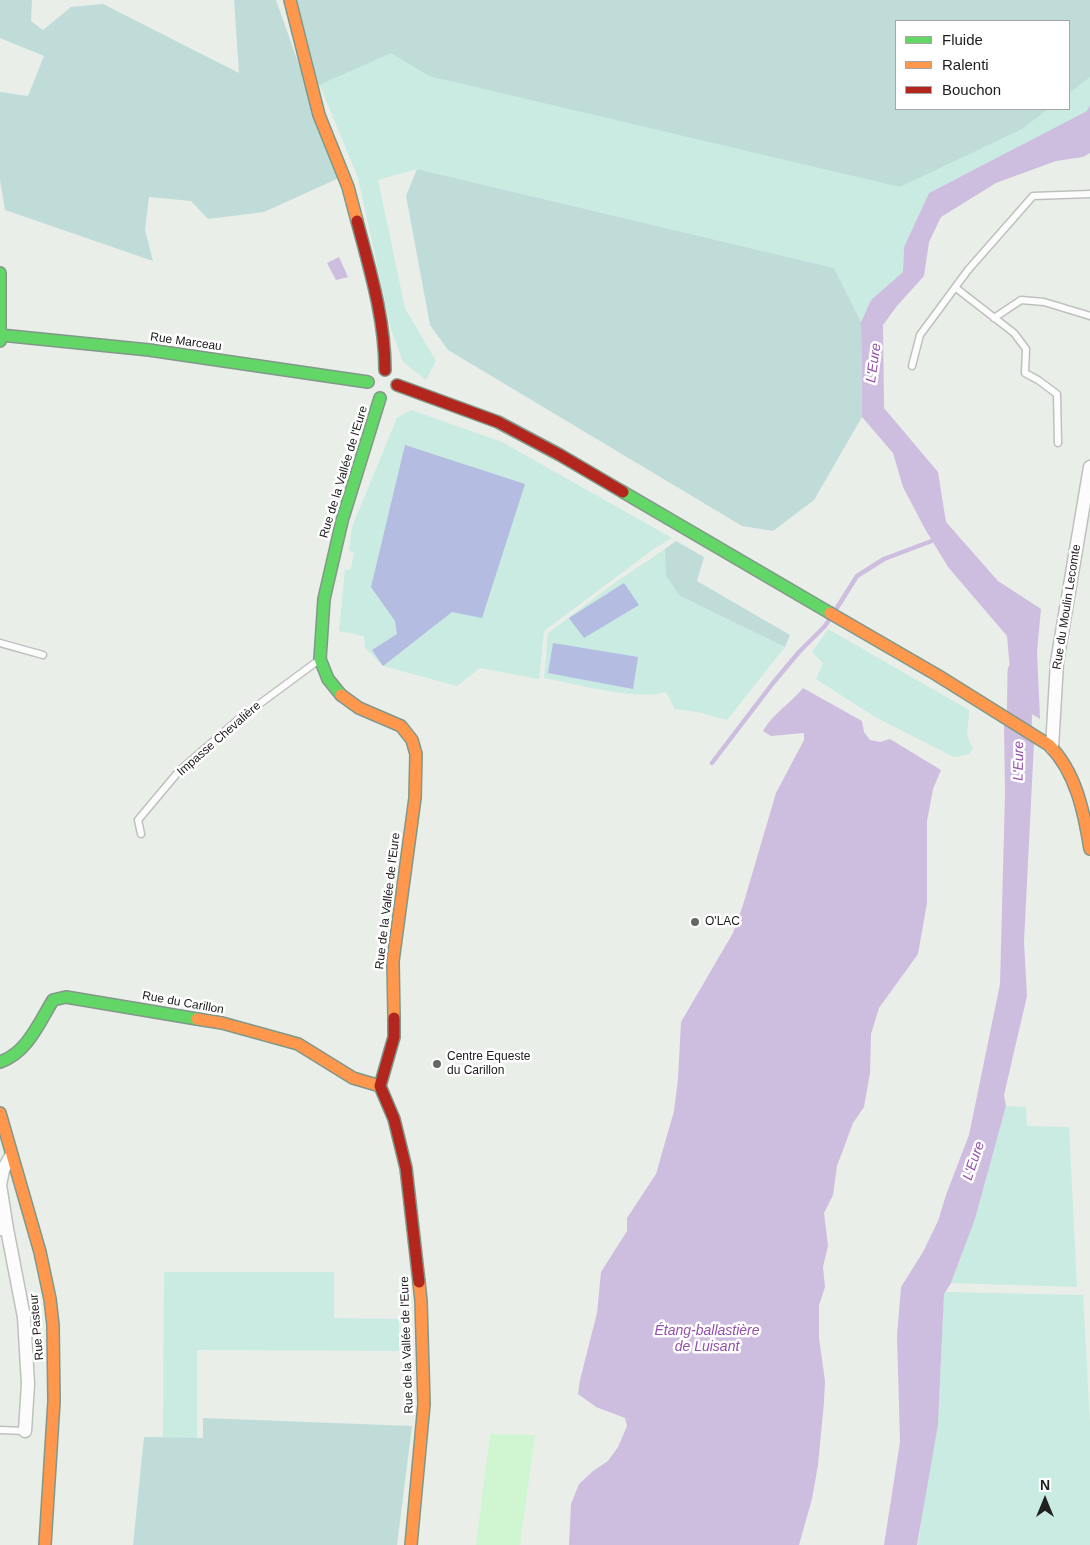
<!DOCTYPE html>
<meta charset="utf-8">
<style>
body{margin:0}
#map{position:relative;width:1090px;height:1545px;overflow:hidden;background:#e9eee9;font-family:Helvetica,sans-serif}
canvas{display:block}
.legend{position:absolute;left:895px;top:20px;width:175px;height:90px;box-sizing:border-box;background:#fff;border:1px solid #a6a6a6;margin:0;padding:6px 9px;list-style:none;font-size:15px;color:#202020}
.legend li{display:flex;align-items:center;gap:10px;height:25px}
.legend b{width:25px;border:1px solid #a6a6a6}
.north{position:absolute;left:1020px;top:1475px;width:50px;height:50px;-webkit-text-stroke:4px #fff;paint-order:stroke;rotate:0deg;font-size:14px;font-weight:700;line-height:20px;text-align:center;color:#202020}
.north::after{content:'';display:block;margin:auto;width:18px;height:22px;background:#202020;clip-path:polygon(50% 0,100% 100%,50% 72%,0 100%)}
</style>
<div id="map">
<canvas width="1090" height="1545"></canvas>
<ul class="legend">
<li><b style="height:6px;background:#63d668"></b>Fluide</li>
<li><b style="height:6px;background:#ff974d"></b>Ralenti</li>
<li><b style="height:6px;background:#b3261e"></b>Bouchon</li>
</ul>
<div class="north">N</div>
</div>
<script>
const context = document.querySelector('canvas').getContext('2d');
context.lineJoin = 'round';
function fill(path, color) { context.fillStyle = color; context.fill(path, 'evenodd'); }
function strokePath(path, color, width, dash) { context.strokeStyle = color; context.lineWidth = width; context.lineCap = dash ? 'butt' : 'round'; context.setLineDash(dash || []); context.stroke(path); }
function label(font, color, halo, rows, align = 'center') {
  context.font = font + ' Helvetica,sans-serif'; context.lineWidth = 5; context.setLineDash([]); context.textBaseline = 'middle'; context.strokeStyle = halo; context.fillStyle = color; for (const [text, x, y, turn = 0] of rows) {
    context.save(); context.translate(x, y); context.rotate((+turn || 0) * Math.PI / 180); context.textAlign = isNaN(turn) ? turn : align; if (halo) context.strokeText(text, 0, 0); context.fillText(text, 0, 0); context.restore();
  }
}
const grass = new Path2D(`
 M 310,0 L 1090,0 L 1090,105 L 1088,111 L 929,193 L 904,247 L 903,272 L 871,300 L 861,322 L 834,268 L 417,169 L 378,180 L 405,308 L 436,361 L 426,380 L 403,362 L 391,329 L 358,178 L 314,71 ZM 896,21 L 1069,21 L 1069,109 L 896,109 Z
 M 411,410 L 502,442 L 672,538 L 655,548 L 544,631 L 539,679 L 480,668 L 457,686 L 383,666 L 365,648 L 364,636 L 339,631 L 345,570 L 351,569 L 354,552 L 349,551 L 352,527 L 397,418 Z
 M 665,549 L 667,576 L 680,596 L 785,647 L 727,720 L 698,712 L 675,709 L 666,692 C 637,701 576,684 544,678 L 548,633 L 616,582 Z
 M 828,629 L 969,710 L 967,736 L 973,748 L 969,754 L 954,757 L 875,717 L 816,679 L 823,663 L 812,652 Z
 M 1006,1106 L 1026,1107 L 1027,1126 L 1069,1127 L 1077,1287 L 951,1283 L 975,1219 Z
 M 164,1272 L 334,1272 L 334,1318 L 399,1319 L 399,1351 L 197,1350 L 197,1438 L 163,1438 Z
 M 944,1292 L 1083,1295 L 1090,1424 L 1090,1545 L 918,1545 L 924,1502 L 938,1425 Z`);
const forest = new Path2D(`
 M 0,0 L 32,0 L 31,21 L 43,30 L 71,7 L 103,4 L 239,73 L 234,0 L 276,0 L 339,178 L 264,212 L 208,219 L 191,201 L 149,197 L 145,230 L 153,261 L 5,210 L 0,180 L 0,92 L 28,96 L 44,56 L 0,38 Z
 M 297,0 L 1090,0 L 1090,77 L 1069,93 L 1069,21 L 896,21 L 896,109 L 1048,109 L 1022,129 L 900,187 L 429,76 L 391,53 L 319,85 Z
 M 417,169 L 834,268 L 861,322 L 862,417 L 814,500 L 773,531 L 742,526 L 448,350 L 430,325 L 406,196 Z
 M 676,541 L 704,557 L 697,581 L 790,635 L 785,647 L 680,596 L 666,576 L 665,549 Z
 M 203,1418 L 412,1426 L 397,1545 L 133,1545 L 144,1437 L 203,1438 Z`);
const sand = new Path2D(`
 M 490,1434 L 535,1435 L 520,1545 L 476,1545 Z`);
const pitch = new Path2D(`
 M 405,445 L 525,484 L 482,618 L 452,612 L 383,666 L 372,650 L 397,634 L 395,621 L 371,587 Z
 M 624,583 L 639,605 L 584,638 L 569,618 Z
 M 553,643 L 638,657 L 633,689 L 548,673 Z`);
const water = new Path2D(`
 M 1090,105 L 1090,153 L 1083,157 L 1056,161 L 996,183 L 941,217 L 929,242 L 924,276 L 897,306 L 883,325 L 884,408 L 938,472 L 946,522 L 998,581 L 1041,609 L 1037,652 L 1040,719 L 1013,703 L 1007,636 L 948,567 L 925,529 L 903,487 L 893,453 L 862,417 L 861,322 L 871,300 L 903,272 L 904,247 L 929,193 L 1087,111 Z
 M 339,257 L 348,277 L 336,280 L 327,263 Z
 M 803,688 L 862,721 L 864,732 L 870,740 L 880,742 L 890,739 L 941,770 L 933,789 L 927,821 L 927,903 L 918,954 L 879,1008 L 871,1034 L 870,1073 L 864,1107 L 853,1123 L 837,1166 L 833,1195 L 824,1213 L 828,1246 L 823,1267 L 825,1287 L 819,1305 L 819,1338 L 825,1381 L 824,1402 L 818,1465 L 812,1499 L 799,1545 L 569,1545 L 571,1504 L 579,1484 L 593,1471 L 608,1461 L 618,1447 L 627,1426 L 625,1418 L 596,1407 L 578,1394 L 580,1380 L 597,1313 L 601,1272 L 627,1231 L 627,1218 L 656,1174 L 674,1111 L 678,1079 L 681,1022 L 733,933 L 743,905 L 776,793 L 804,740 L 804,733 L 771,736 L 763,731 C 773,713 790,704 803,688 Z
 M 1004,725 L 1034,743 L 1024,942 L 1027,996 L 1004,1095 L 1006,1106 L 975,1219 L 951,1283 L 944,1294 L 938,1425 L 917,1545 L 884,1545 L 900,1442 L 897,1336 L 901,1287 L 923,1252 L 938,1221 L 946,1195 L 969,1135 L 1000,984 L 1005,793 Z`);
const stream = new Path2D(`
 M 835,611 L 857,576 L 884,559 L 937,539
 M 712,763 L 773,683 L 799,652 L 825,626 L 831,617`);
const river = new Path2D(`
 M 1019,750 L 1020,672`);
const lane = new Path2D(`
 M 956,288 L 1014,333 L 1026,349 L 1025,373 L 1038,380 L 1057,394 L 1058,443
 M 994,318 L 1021,300 L 1044,302 L 1090,316
 M 912,366 L 920,335 L 968,270 L 1033,196 L 1090,194
 M 0,643 L 43,655
 M 141,834 L 138,820 L 179,771 L 239,719 L 319,660
 M 0,1430 L 25,1431`);
const street = new Path2D(`
 M 1052,748 L 1057,662 L 1090,467
 M 0,1229 L 7,1229 L 0,1185 L 3,1170 L 11,1156
 M 7,1229 L 24,1317 L 28,1384 L 25,1431`);
const fast = new Path2D(`
 M 0,273 L 0,341
 M 0,335 L 149,350 L 368,382
 M 623,492 L 830,613
 M 341,695 L 328,679 L 320,659 L 324,599 L 342,521 L 380,398
 M 0,1062 C 27,1053 39,1023 53,1000 L 66,997 L 197,1019`);
const slow = new Path2D(`
 M 290,0 L 319,115 L 348,187 L 357,221
 M 830,613 L 937,675 L 1049,745 C 1076,772 1084,812 1090,849
 M 341,695 L 359,708 L 401,726 L 412,740 L 416,754 L 415,798 L 393,961 L 394,1018
 M 197,1019 L 222,1023 L 298,1044 L 353,1078 L 380,1086
 M 0,1113 L 40,1252 L 50,1299 L 53,1325 L 54,1401 L 45,1545
 M 411,1545 L 424,1404 L 421,1301 L 419,1282`);
const jam = new Path2D(`
 M 357,221 C 370,270 385,319 385,370
 M 397,385 L 498,422 L 560,455 L 623,492
 M 394,1018 L 394,1037 L 380,1086 L 394,1119 L 406,1168 L 419,1282`);
const markers = [
 [695,922,5,"#666866"],
 [437,1064,5,"#666866"]
];
const streetNames = [
 ["Rue Marceau",186,342,8],
 ["Rue de la Vallée de l'Eure",344,472,-73],
 ["Rue du Moulin Lecomte",1067,607,-81],
 ["Impasse Chevalière",219,739,-41],
 ["Rue de la Vallée de l'Eure",388,901,-83],
 ["Rue du Carillon",183,1003,10],
 ["Rue Pasteur",37,1327,-95],
 ["Rue de la Vallée de l'Eure",407,1345,-92]
];
const poiNames = [
 ["O'LAC",705,922],
 ["Centre Equeste",447,1057],
 ["du Carillon",447,1071]
];
const waterNames = [
 ["L'Eure",874,363,-82],
 ["L'Eure",1019,761,-89],
 ["L'Eure",974,1161,-71],
 ["Étang-ballastière",707,1331],
 ["de Luisant",707,1347]
];
fill(grass, '#c9ebe1');
fill(forest, '#c0dcd9');
fill(sand, '#cff6d0');
fill(pitch, '#b4bce2');
fill(water, '#cdbee0');
strokePath(stream, '#cdbee0', 4.5);
strokePath(river, '#cdbee0', 25);
strokePath(lane, '#bec0be', 9);
strokePath(street, '#bec0be', 15);
strokePath(fast, '#819889', 14);
strokePath(slow, '#819889', 14);
strokePath(jam, '#819889', 14);
strokePath(lane, '#fcfcfc', 6);
strokePath(street, '#fcfcfc', 12);
strokePath(fast, '#63d668', 11);
strokePath(slow, '#ff974d', 11);
strokePath(jam, '#b3261e', 11);
for (const [x, y, r, color] of markers) { const dot = new Path2D(); dot.arc(x, y, r, 0, 2 * Math.PI); context.fillStyle = color; context.fill(dot); strokePath(dot, '#fff', 2); }
label('12px', '#202020', '#fff', streetNames);
label('12px', '#202020', '#fff', poiNames, 'left');
label('italic 14px', '#954fad', '#fff', waterNames);
</script>
